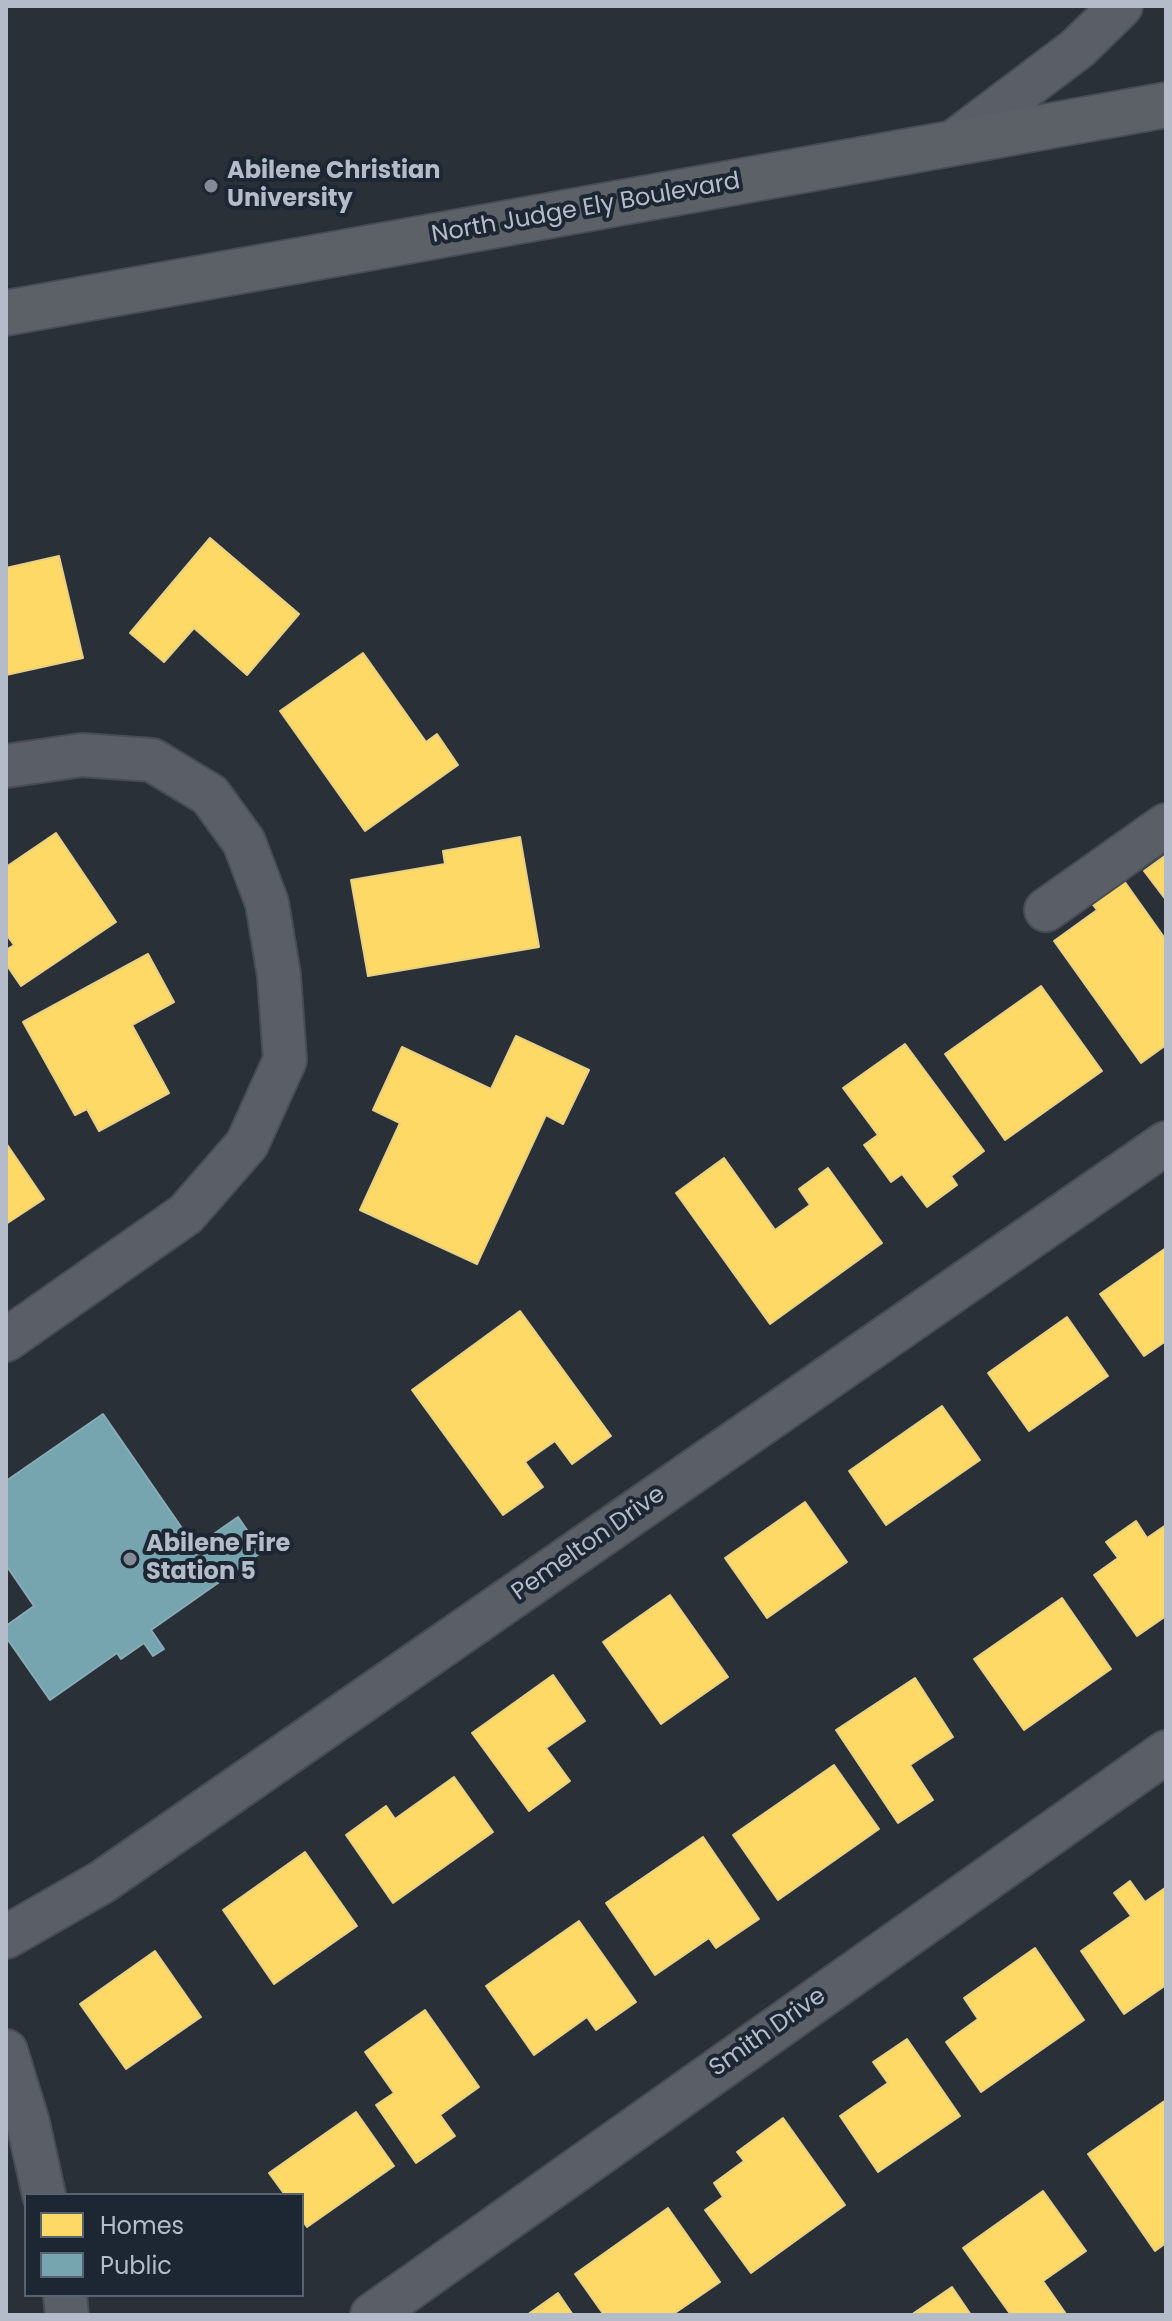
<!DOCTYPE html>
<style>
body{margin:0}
#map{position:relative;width:1172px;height:2321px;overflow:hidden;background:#2a3038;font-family:Poppins,sans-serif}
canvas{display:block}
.frame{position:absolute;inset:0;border:8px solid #b4bcc9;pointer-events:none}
.legend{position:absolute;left:24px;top:2193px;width:280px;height:104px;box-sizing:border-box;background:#1d2633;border:2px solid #59626f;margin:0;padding:10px 14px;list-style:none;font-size:24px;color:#b4bcc9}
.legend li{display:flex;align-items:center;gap:16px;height:40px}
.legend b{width:40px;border:2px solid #59626f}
</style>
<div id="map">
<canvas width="1172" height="2321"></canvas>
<div class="frame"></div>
<ul class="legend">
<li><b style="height:22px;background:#ffd966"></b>Homes</li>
<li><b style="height:22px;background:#76a5af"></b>Public</li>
</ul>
</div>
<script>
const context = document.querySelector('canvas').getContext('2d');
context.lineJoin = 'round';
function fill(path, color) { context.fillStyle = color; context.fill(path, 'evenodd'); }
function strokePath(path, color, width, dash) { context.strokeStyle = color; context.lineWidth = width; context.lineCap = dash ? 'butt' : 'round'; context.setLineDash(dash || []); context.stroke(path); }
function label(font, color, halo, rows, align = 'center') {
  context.font = font + ' Poppins,sans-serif'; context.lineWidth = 8; context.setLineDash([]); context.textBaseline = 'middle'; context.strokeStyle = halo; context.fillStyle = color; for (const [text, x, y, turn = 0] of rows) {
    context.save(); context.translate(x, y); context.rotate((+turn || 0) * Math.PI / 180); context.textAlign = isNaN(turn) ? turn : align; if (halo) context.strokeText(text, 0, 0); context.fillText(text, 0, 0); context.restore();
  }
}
const homes = new Path2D(`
 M 210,538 L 299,614 L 247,675 L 194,628 L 164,662 L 130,633 Z
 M 59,556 L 83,658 L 6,675 L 6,568 Z
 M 363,653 L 426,742 L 437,734 L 458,765 L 365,831 L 280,711 Z
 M 56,833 L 116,922 L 21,986 L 6,964 L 6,950 L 14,945 L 6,934 L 6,867 Z
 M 520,837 L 539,947 L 368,976 L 351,880 L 445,864 L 443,851 Z
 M 1166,855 L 1166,900 L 1144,871 Z
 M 1122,878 L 1166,940 L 1166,1045 L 1141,1063 L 1054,941 L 1097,910 L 1090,901 Z
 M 148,954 L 174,1002 L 132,1025 L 169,1093 L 99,1131 L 87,1109 L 75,1115 L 23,1022 Z
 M 1041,986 L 1102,1071 L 1005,1140 L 945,1054 Z
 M 516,1036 L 589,1070 L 563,1124 L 546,1115 L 477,1264 L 360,1210 L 400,1123 L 373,1110 L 402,1047 L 491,1089 Z
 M 905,1044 L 984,1151 L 951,1176 L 957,1185 L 927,1207 L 902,1174 L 891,1182 L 864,1145 L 878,1135 L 843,1088 Z
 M 6,1143 L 44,1199 L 6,1224 Z
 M 724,1158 L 775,1230 L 810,1205 L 799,1189 L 828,1168 L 882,1243 L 770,1324 L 676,1193 Z
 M 1166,1248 L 1166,1341 L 1144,1356 L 1100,1294 Z
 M 520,1311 L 611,1436 L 572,1464 L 555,1441 L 525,1462 L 543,1487 L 503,1515 L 412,1390 Z
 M 1067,1317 L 1108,1376 L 1029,1431 L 988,1373 Z
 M 942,1406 L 980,1460 L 886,1525 L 849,1471 Z
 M 805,1502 L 847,1562 L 767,1618 L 725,1558 Z
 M 1136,1521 L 1147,1538 L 1166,1525 L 1166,1616 L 1137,1636 L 1094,1575 L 1118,1558 L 1106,1542 Z
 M 670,1595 L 728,1677 L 661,1724 L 603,1642 Z
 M 1062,1598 L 1111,1669 L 1024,1730 L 974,1659 Z
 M 553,1675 L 585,1721 L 546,1748 L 570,1781 L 529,1811 L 472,1733 Z
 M 915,1678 L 953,1737 L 910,1765 L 933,1800 L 898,1823 L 836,1730 Z
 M 834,1765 L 879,1829 L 778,1900 L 733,1835 Z
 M 454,1777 L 493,1832 L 393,1903 L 346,1835 L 386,1806 L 395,1819 Z
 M 703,1837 L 759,1919 L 716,1948 L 709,1938 L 655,1975 L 606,1903 Z
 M 305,1852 L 357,1926 L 274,1984 L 223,1910 Z
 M 1130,1881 L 1145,1902 L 1165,1888 L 1166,1891 L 1166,1985 L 1124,2014 L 1081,1951 L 1131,1916 L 1114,1893 Z
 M 579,1921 L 636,2002 L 596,2030 L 587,2017 L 534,2055 L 486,1986 Z
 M 1035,1948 L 1084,2020 L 981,2092 L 946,2042 L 978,2019 L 964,1998 Z
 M 155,1951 L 201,2017 L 126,2069 L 80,2004 Z
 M 425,2010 L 479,2087 L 440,2115 L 455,2136 L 416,2163 L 376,2105 L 394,2093 L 365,2052 Z
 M 907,2039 L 960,2116 L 878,2172 L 840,2116 L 888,2083 L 873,2062 Z
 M 1166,2100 L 1166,2243 L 1155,2251 L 1088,2154 Z
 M 356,2112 L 394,2166 L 307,2227 L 302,2220 L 302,2195 L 285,2195 L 269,2173 Z
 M 783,2118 L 845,2205 L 751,2273 L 705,2210 L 723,2197 L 714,2183 L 744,2161 L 737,2152 Z
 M 1043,2191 L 1086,2251 L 1043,2281 L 1066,2314 L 1011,2315 L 963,2248 Z
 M 668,2208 L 720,2282 L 672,2315 L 604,2315 L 575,2274 Z
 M 952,2287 L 971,2315 L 911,2315 Z
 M 558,2293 L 573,2315 L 527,2315 Z`);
const public = new Path2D(`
 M 103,1414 L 195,1547 L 238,1517 L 262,1552 L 151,1630 L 164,1649 L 153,1656 L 144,1643 L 121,1659 L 117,1653 L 50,1700 L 6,1637 L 6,1626 L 34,1606 L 6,1565 L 6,1481 Z`);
const minor = new Path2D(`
 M 952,143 L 1078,48 L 1121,6
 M 6,766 L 82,755 L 152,760 L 210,795 L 244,842 L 267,903 L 279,976 L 285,1060 L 247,1144 L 186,1214 L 6,1340
 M 1046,910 L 1166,825
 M 6,1937 L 102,1882 L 1166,1143
 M 6,2051 L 28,2123 L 44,2195
 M 65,2295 L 67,2315
 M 372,2315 L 1166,1752`);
const major = new Path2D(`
 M 6,313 L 1166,105`);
const markers = [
 [211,186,8,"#848b96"],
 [130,1559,8,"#848b96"]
];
const poiNames = [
 ["Abilene Christian",227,172],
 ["University",227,200],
 ["Abilene Fire",146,1545],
 ["Station 5",146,1573]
];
const streetNames = [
 ["North Judge Ely Boulevard",586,209,-10],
 ["Pemelton Drive",589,1544,-35],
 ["Smith Drive",768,2033,-35]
];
fill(homes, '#ffd966');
strokePath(homes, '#e8d084', 2);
fill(public, '#76a5af');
strokePath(public, '#89acb7', 2);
strokePath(minor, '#484c53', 46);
strokePath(major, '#484c55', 48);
strokePath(minor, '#5a5e66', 42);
strokePath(major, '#5c6168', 44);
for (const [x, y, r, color] of markers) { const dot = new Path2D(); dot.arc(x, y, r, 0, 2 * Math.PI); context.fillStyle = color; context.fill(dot); strokePath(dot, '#1d2633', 3); }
label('bold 24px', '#b4bcc9', '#1d2633', poiNames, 'left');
label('24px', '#b4bcc9', '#1d2633', streetNames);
</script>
